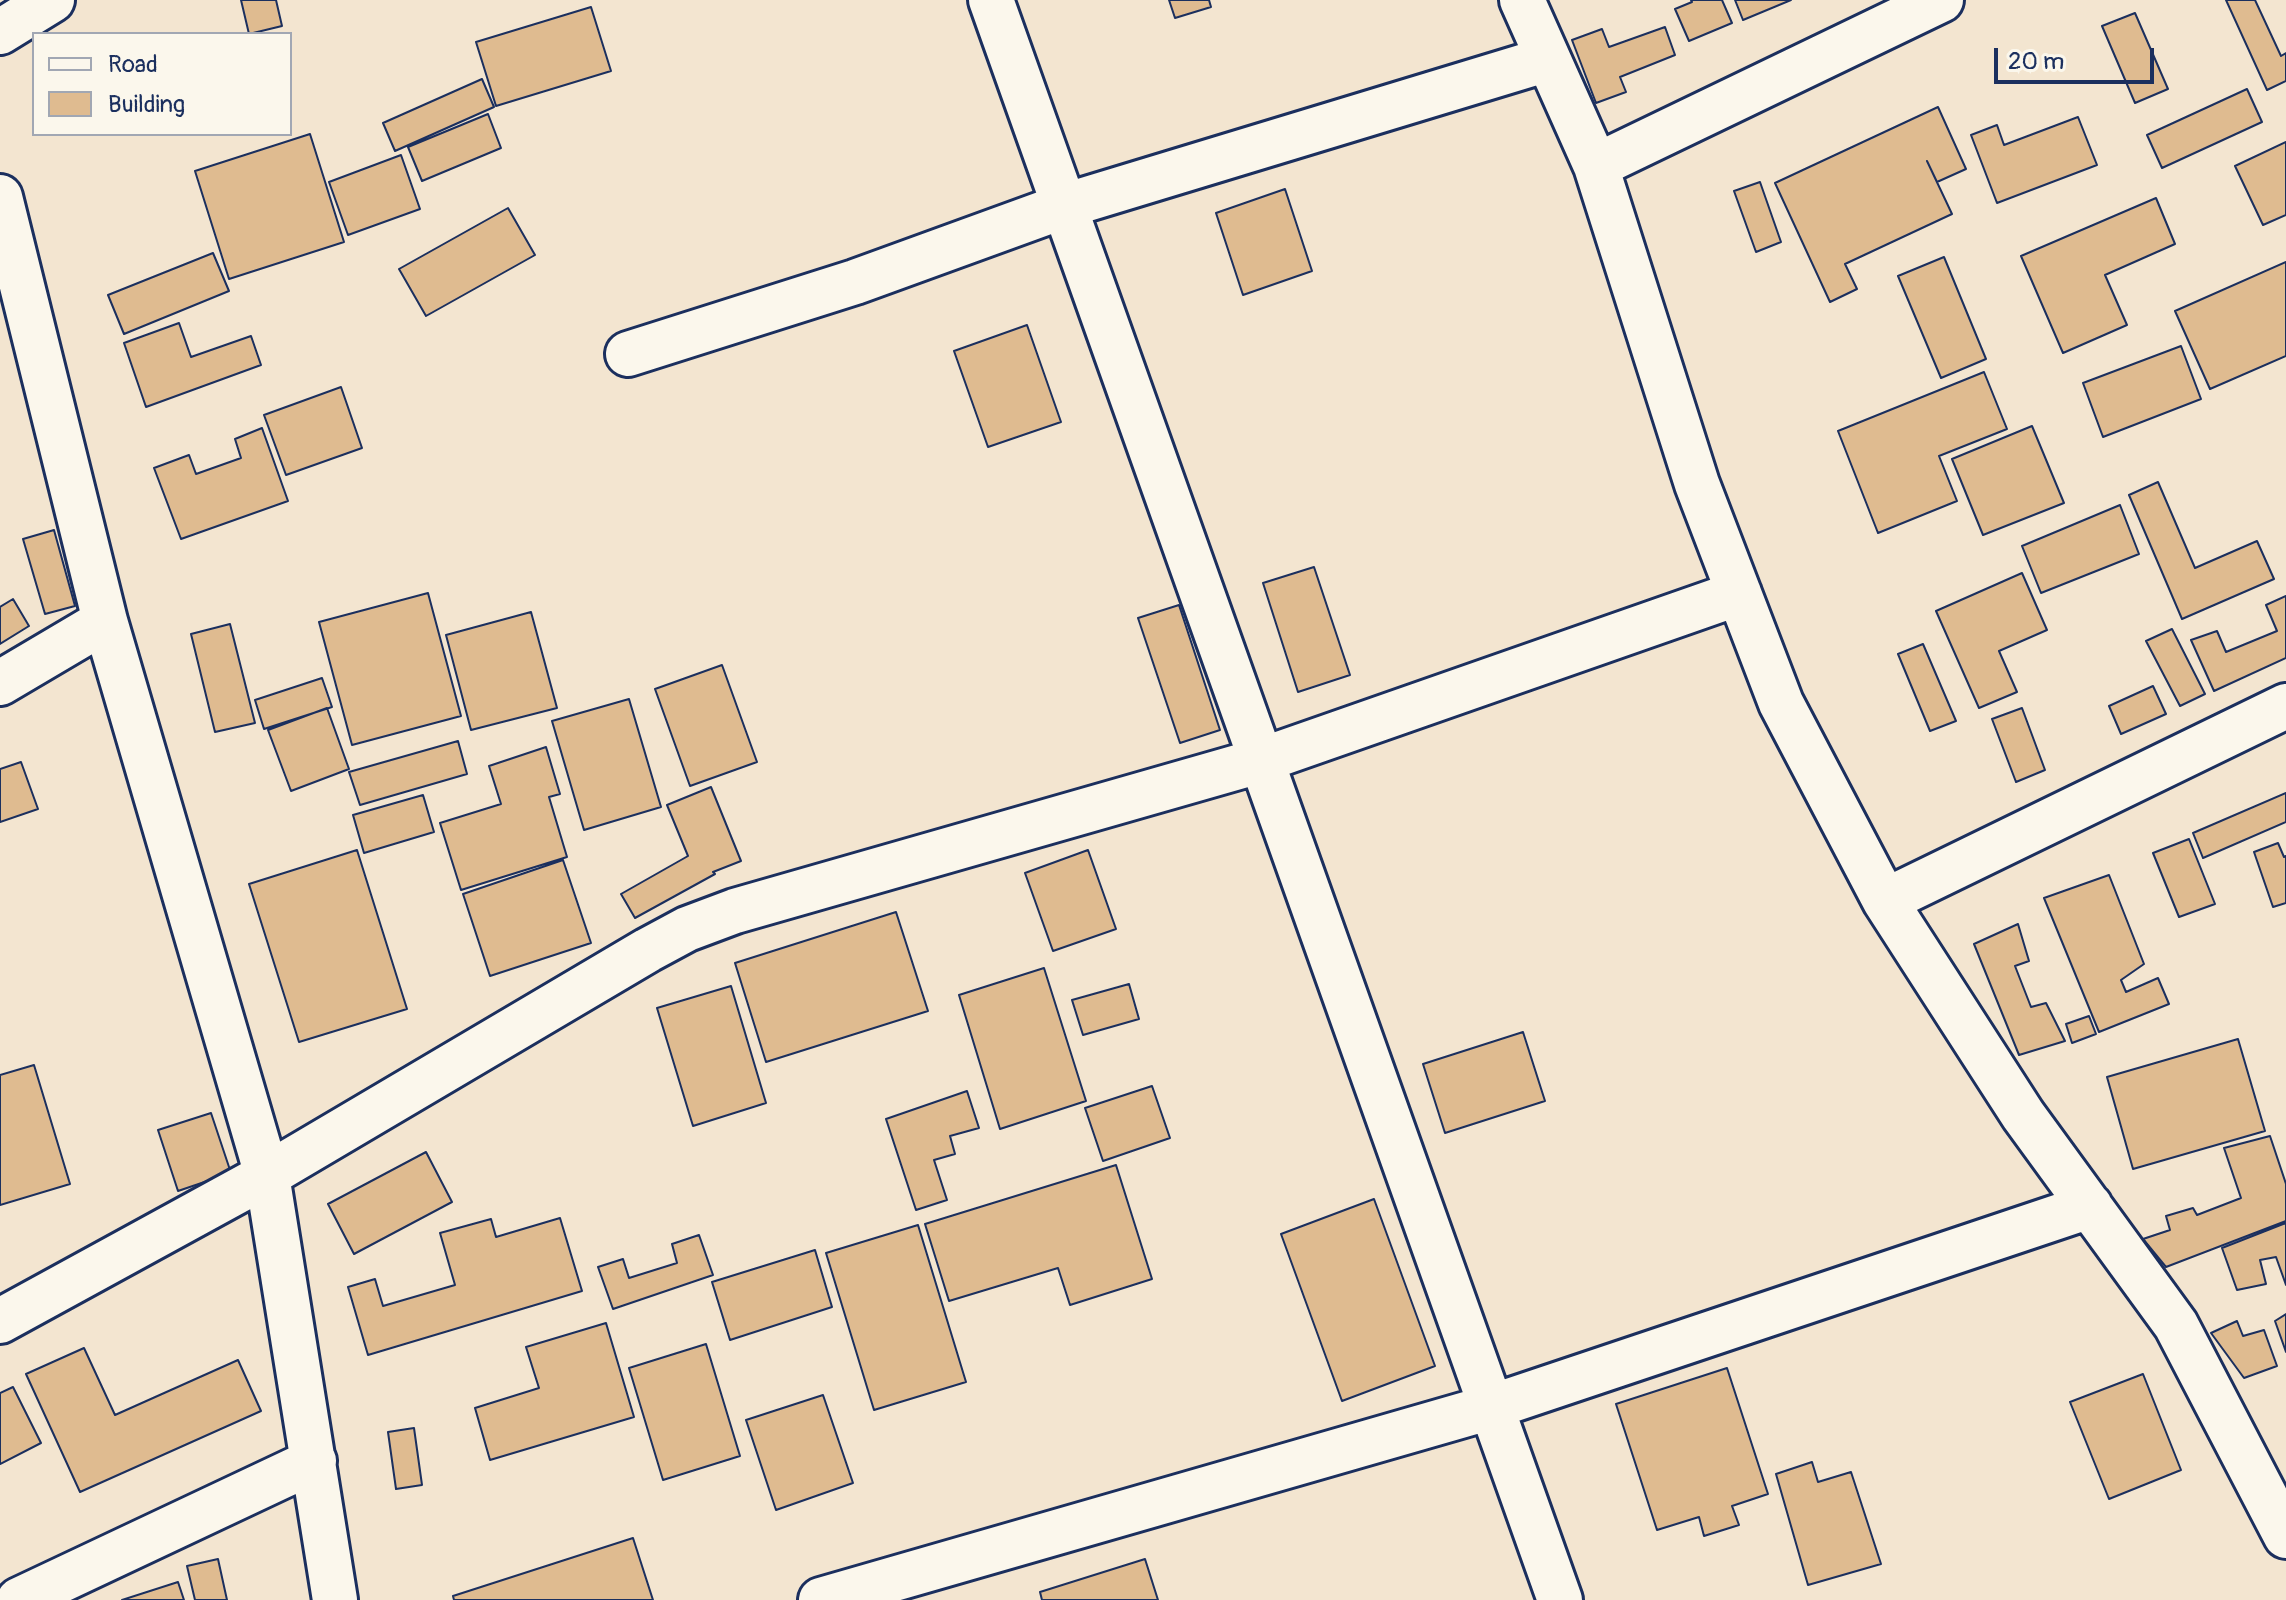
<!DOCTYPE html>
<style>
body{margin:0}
#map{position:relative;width:2286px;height:1600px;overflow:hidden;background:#f3e5d0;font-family:Pangolin,sans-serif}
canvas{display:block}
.legend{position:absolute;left:32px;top:32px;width:260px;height:104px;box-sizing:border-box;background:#fbf7ec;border:2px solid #a1a7b3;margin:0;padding:10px 14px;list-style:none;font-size:24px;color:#1b2f5e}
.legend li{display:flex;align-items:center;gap:16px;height:40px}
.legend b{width:40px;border:2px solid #a1a7b3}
.scale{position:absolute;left:1994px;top:48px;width:160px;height:36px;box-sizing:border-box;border:4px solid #1b2f5e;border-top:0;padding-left:10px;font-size:24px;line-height:28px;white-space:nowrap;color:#1b2f5e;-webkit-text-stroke:6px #fbf7ec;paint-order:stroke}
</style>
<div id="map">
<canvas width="2286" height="1600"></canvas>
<ul class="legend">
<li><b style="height:10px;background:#fbf7ec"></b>Road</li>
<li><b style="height:22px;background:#dfbb90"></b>Building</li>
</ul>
<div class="scale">20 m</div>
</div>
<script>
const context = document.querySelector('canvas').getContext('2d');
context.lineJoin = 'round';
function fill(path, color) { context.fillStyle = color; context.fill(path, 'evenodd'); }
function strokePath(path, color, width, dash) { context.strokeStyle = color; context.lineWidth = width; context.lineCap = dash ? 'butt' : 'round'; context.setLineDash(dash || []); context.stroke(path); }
const building = new Path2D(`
 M 241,0 L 276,0 L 282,26 L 249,34 Z
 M 1169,0 L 1209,0 L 1211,7 L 1175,18 Z
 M 1691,0 L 1722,0 L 1732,23 L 1689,41 L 1675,9 L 1692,2 Z
 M 1735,0 L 1791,0 L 1743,20 Z
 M 2226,0 L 2255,0 L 2281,56 L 2286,53 L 2286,81 L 2267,90 Z
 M 591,7 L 611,71 L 496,106 L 476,42 Z
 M 2135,13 L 2168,89 L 2135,103 L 2102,26 Z
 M 1665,27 L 1675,55 L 1620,77 L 1626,92 L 1596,103 L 1572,40 L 1602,29 L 1609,47 Z
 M 482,79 L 494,107 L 395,151 L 383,123 Z
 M 2247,89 L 2262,122 L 2162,168 L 2147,135 Z
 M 1938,107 L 1966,169 L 1937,182 L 1927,161 L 1952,214 L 1845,264 L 1857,289 L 1830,302 L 1775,183 Z
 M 488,114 L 501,148 L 422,181 L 408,147 Z
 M 2078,117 L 2097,165 L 1997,203 L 1971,135 L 1997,125 L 2004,145 Z
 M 310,134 L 344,242 L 229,279 L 195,171 Z
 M 2286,142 L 2286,215 L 2263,225 L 2235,166 Z
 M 401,155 L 420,209 L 348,235 L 329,182 Z
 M 1760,182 L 1781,242 L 1756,252 L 1734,191 Z
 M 1285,189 L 1312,271 L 1243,295 L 1216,213 Z
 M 2156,198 L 2175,244 L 2105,275 L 2127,325 L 2063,353 L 2021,256 Z
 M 508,208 L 535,255 L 426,316 L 399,269 Z
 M 213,253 L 229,291 L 124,334 L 108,295 Z
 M 1944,257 L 1986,359 L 1941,378 L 1898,276 Z
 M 2286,262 L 2286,356 L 2210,389 L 2175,311 Z
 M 179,323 L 191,357 L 251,336 L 261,365 L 146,407 L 124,343 Z
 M 1027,325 L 1061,422 L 988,447 L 954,351 Z
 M 2181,346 L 2201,399 L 2103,437 L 2083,383 Z
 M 1984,372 L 2007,429 L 1939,456 L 1957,501 L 1878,533 L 1838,431 Z
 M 341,387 L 362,448 L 286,475 L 264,415 Z
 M 2032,426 L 2064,503 L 1983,535 L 1952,459 Z
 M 262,428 L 288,501 L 181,539 L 154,468 L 189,455 L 196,474 L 241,458 L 235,439 Z
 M 2158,482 L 2195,568 L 2257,541 L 2274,579 L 2182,619 L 2129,495 Z
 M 2120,505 L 2139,554 L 2041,593 L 2022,546 Z
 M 54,530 L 75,606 L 45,614 L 23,539 Z
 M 1314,567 L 1350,675 L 1298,692 L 1263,583 Z
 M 2022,573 L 2047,630 L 1999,651 L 2017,692 L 1979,708 L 1936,611 Z
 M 428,593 L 461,716 L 352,745 L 319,622 Z
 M 2286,596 L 2286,658 L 2214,691 L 2191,640 L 2217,631 L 2226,652 L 2277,631 L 2266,605 Z
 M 13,599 L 29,626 L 0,644 L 0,607 Z
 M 1179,605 L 1220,730 L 1180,743 L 1138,618 Z
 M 531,612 L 557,708 L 471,730 L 446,635 Z
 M 230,624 L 255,723 L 215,732 L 191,634 Z
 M 2172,629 L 2205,694 L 2180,706 L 2146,641 Z
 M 1923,644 L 1956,721 L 1930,731 L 1898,654 Z
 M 722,665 L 757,762 L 690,786 L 655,689 Z
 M 322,678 L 332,707 L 264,729 L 255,700 Z
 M 2153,686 L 2166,714 L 2121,734 L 2109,706 Z
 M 629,699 L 661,807 L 584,830 L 552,721 Z
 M 327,708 L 349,769 L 291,791 L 268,730 Z
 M 2022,708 L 2045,770 L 2016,782 L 1992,719 Z
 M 458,741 L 467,774 L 360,805 L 349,772 Z
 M 546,747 L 560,794 L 549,797 L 567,857 L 461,890 L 440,823 L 501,804 L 489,766 Z
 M 21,762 L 38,809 L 0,822 L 0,769 Z
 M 711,787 L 741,861 L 713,872 L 715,874 L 635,918 L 621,894 L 688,856 L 667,805 Z
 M 2286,793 L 2286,822 L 2203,858 L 2193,833 Z
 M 423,795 L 434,832 L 364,853 L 353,815 Z
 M 2189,839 L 2215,904 L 2179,917 L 2153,853 Z
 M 2278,843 L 2284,857 L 2286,856 L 2286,903 L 2273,907 L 2254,852 Z
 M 357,850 L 407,1009 L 299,1042 L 249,884 Z
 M 1088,850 L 1116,929 L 1053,951 L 1025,873 Z
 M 563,860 L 591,943 L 490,976 L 463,894 Z
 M 2109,875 L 2144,964 L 2121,980 L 2126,992 L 2158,978 L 2169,1004 L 2099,1032 L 2044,898 Z
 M 896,912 L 928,1011 L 766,1062 L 735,963 Z
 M 2018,924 L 2029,961 L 2015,966 L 2031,1007 L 2046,1003 L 2065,1041 L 2019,1055 L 1974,944 Z
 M 1044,968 L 1086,1101 L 1000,1129 L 959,995 Z
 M 1129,984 L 1139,1019 L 1083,1035 L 1072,1000 Z
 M 731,986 L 766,1103 L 693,1126 L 657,1008 Z
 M 2089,1016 L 2096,1034 L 2072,1043 L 2066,1024 Z
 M 1523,1032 L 1545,1101 L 1445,1133 L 1423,1064 Z
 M 2238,1039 L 2265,1131 L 2133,1169 L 2107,1077 Z
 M 34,1065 L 70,1184 L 0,1205 L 0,1075 Z
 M 1152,1086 L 1170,1138 L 1103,1161 L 1085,1108 Z
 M 967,1091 L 979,1128 L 950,1136 L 955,1154 L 934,1160 L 947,1200 L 916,1210 L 886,1119 Z
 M 211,1113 L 231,1173 L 178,1191 L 158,1130 Z
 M 2270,1136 L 2286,1184 L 2286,1221 L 2166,1267 L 2143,1239 L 2170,1230 L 2166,1216 L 2193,1208 L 2197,1215 L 2241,1198 L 2224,1148 Z
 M 426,1152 L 452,1202 L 354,1254 L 328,1204 Z
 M 1116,1165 L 1152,1279 L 1070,1305 L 1058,1268 L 949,1301 L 925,1224 Z
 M 1374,1199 L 1435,1366 L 1342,1401 L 1281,1234 Z
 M 560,1218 L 582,1291 L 368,1355 L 348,1287 L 375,1279 L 383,1306 L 455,1285 L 440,1233 L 491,1219 L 496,1237 Z
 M 2286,1223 L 2286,1285 L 2276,1257 L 2260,1260 L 2266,1284 L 2237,1290 L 2222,1248 Z
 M 918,1225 L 966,1382 L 874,1410 L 826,1253 Z
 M 699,1235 L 713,1275 L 613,1309 L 598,1267 L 623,1259 L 629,1278 L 677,1263 L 672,1244 Z
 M 815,1250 L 832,1307 L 730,1340 L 712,1282 Z
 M 2286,1314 L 2286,1352 L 2275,1321 Z
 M 2237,1321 L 2243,1336 L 2264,1330 L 2277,1366 L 2244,1378 L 2211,1333 Z
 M 606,1323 L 634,1417 L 490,1460 L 475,1408 L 539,1388 L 526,1347 Z
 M 706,1344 L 740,1456 L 663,1480 L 629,1368 Z
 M 84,1348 L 115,1415 L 238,1360 L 261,1411 L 80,1492 L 26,1374 Z
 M 1727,1368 L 1768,1494 L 1732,1506 L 1739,1525 L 1704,1536 L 1699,1517 L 1657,1530 L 1616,1404 Z
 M 2143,1374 L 2181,1470 L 2109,1499 L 2070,1402 Z
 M 13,1387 L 41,1443 L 0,1464 L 0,1393 Z
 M 823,1395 L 853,1483 L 776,1510 L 746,1420 Z
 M 414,1428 L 422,1485 L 396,1489 L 388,1432 Z
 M 1812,1462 L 1818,1482 L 1851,1472 L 1881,1564 L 1808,1585 L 1776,1474 Z
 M 633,1538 L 653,1600 L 454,1600 L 453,1596 Z
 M 218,1559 L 227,1600 L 195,1600 L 187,1566 Z
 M 1145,1559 L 1158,1600 L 1042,1600 L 1040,1592 Z
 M 178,1582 L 184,1600 L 122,1600 Z`);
const street = new Path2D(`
 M 991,0 L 1560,1600
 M 1522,0 L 1596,166 L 1697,484 L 1781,703 L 1885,901 L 2023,1115 L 2176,1325 L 2286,1536
 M 0,32 L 52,0
 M 1596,166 L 1941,0
 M 0,197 L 105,621 L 267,1175 L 335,1600
 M 628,354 L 855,282 L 1064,206 L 1548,59
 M 0,683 L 105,621
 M 1885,901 L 2286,706
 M 0,1321 L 267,1175 L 648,950 L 687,929 L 735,911 L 1259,761 L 1739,593
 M 19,1600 L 314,1461
 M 821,1600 L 1491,1407 L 2090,1206`);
fill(building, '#dfbb90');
strokePath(building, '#1b2f5e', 2);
strokePath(street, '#1b2f5e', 50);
strokePath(street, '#fbf7ec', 44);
</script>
